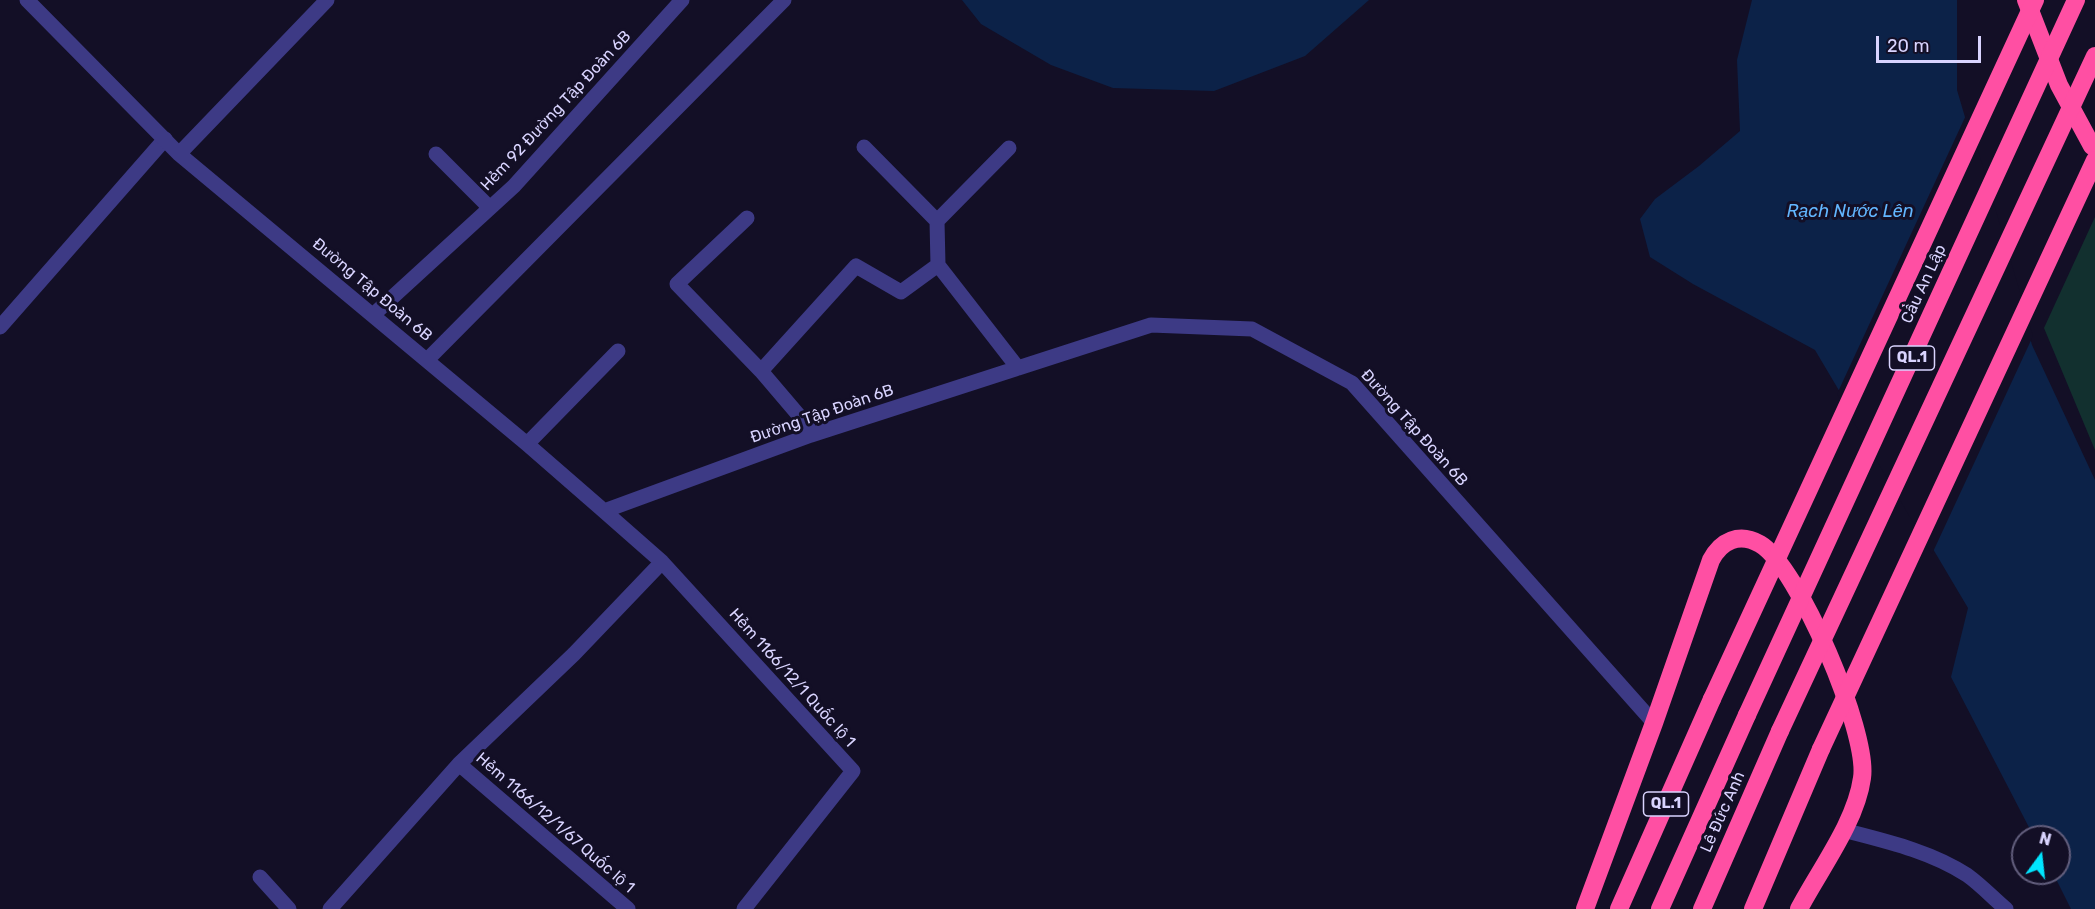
<!DOCTYPE html>
<meta charset="utf-8">
<style>
body{margin:0}
#map{position:relative;width:2095px;height:909px;overflow:hidden;background:#130f26;font-family:Rubik,sans-serif}
canvas{display:block}
.north{position:absolute;left:2011px;top:825px;width:60px;height:60px;box-sizing:border-box;background:#130f26;border:2px solid #625e7d;border-radius:50%;rotate:15deg;font-size:16px;font-weight:700;line-height:24px;text-align:center;color:#d9d4ff}
.north::after{content:'';display:block;margin:auto;width:21px;height:27px;background:#00e5ff;clip-path:polygon(50% 0,100% 100%,50% 72%,0 100%)}
.scale{position:absolute;left:1876px;top:36px;width:105px;height:27px;box-sizing:border-box;border:3px solid #d9d4ff;border-top:0;padding-left:8px;font-size:18px;line-height:21px;white-space:nowrap;color:#d9d4ff;-webkit-text-stroke:4px #130f26;paint-order:stroke}
</style>
<div id="map">
<canvas width="2095" height="909"></canvas>
<div class="north">N</div>
<div class="scale">20 m</div>
</div>
<script>
const context = document.querySelector('canvas').getContext('2d');
context.lineJoin = 'round';
function fill(path, color) { context.fillStyle = color; context.fill(path, 'evenodd'); }
function strokePath(path, color, width, dash) { context.strokeStyle = color; context.lineWidth = width; context.lineCap = dash ? 'butt' : 'round'; context.setLineDash(dash || []); context.stroke(path); }
function label(font, color, halo, rows, align = 'center') {
  context.font = font + ' Rubik,sans-serif'; context.lineWidth = 6; context.setLineDash([]); context.textBaseline = 'middle'; context.strokeStyle = halo; context.fillStyle = color; for (const [text, x, y, turn = 0] of rows) {
    context.save(); context.translate(x, y); context.rotate((+turn || 0) * Math.PI / 180); context.textAlign = isNaN(turn) ? turn : align; if (halo) context.strokeText(text, 0, 0); context.fillText(text, 0, 0); context.restore();
  }
}
const green = new Path2D(`
 M 2095,217 L 2095,450 L 2044,328 Z`);
const water = new Path2D(`
 M 962,0 L 1369,0 L 1305,56 L 1214,91 L 1113,88 L 1051,65 L 981,24 Z
 M 1752,0 L 1957,0 L 1957,90 L 2032,345 L 2095,480 L 2095,909 L 2071,909 L 2053,873 L 2059,873 L 2059,837 L 2034,837 L 1951,677 L 1968,608 L 1815,350 L 1693,284 L 1650,257 L 1640,219 L 1655,199 L 1699,166 L 1740,131 L 1737,60 Z`);
const pier = new Path2D(`
 M 1967,113 L 2033,336 L 1932,554 L 1837,394 Z`);
const lane = new Path2D(`
 M 0,327 L 165,139`);
const street = new Path2D(`
 M 27,0 L 179,154 L 527,444 L 604,511 L 811,435 L 1151,325 L 1252,329 L 1352,383 L 1654,723
 M 864,147 L 937,221 L 938,265 L 1018,368
 M 179,154 L 327,0
 M 436,154 L 490,208
 M 747,218 L 677,284 L 761,371 L 807,425 L 811,435
 M 937,221 L 1009,148
 M 373,315 L 514,186 L 682,0
 M 427,360 L 784,0
 M 761,371 L 856,266 L 901,292 L 938,265
 M 527,444 L 618,351
 M 604,511 L 662,562 L 853,771 L 744,909
 M 459,764 L 628,909
 M 1843,830 C 1885,841 1930,851 1967,875 C 1981,885 1993,898 2006,909
 M 260,877 L 289,909
 M 330,909 L 459,764 L 574,654 L 662,562`);
const highway = new Path2D(`
 M 2026,0 L 2059,85 L 2092,146 L 2095,148
 M 1585,909 L 1654,723 L 1711,560 C 1721,541 1739,532 1760,544 C 1798,566 1869,733 1862,778 C 1856,822 1820,869 1799,909
 M 1619,909 L 1712,699
 M 1660,909 L 1747,715
 M 1702,909 L 1780,731
 M 1753,909 L 1821,749`);
const highwayBridge = new Path2D(`
 M 1712,699 L 2035,0
 M 1747,715 L 2076,0
 M 1780,731 L 2095,56
 M 1821,749 L 2095,160`);
const shields = [
 [1912,358,45],
 [1666,804,45]
];
const shieldNames = [
 ["QL.1",1912,358],
 ["QL.1",1666,804]
];
const streetNames = [
 ["Hẻm 92 Đường Tập Đoàn 6B",556,111,-47],
 ["Cầu An Lập",1924,284,-65],
 ["Đường Tập Đoàn 6B",372,290,40],
 ["Đường Tập Đoàn 6B",822,414,-19],
 ["Đường Tập Đoàn 6B",1414,428,48],
 ["Hẻm 1166/12/1 Quốc lộ 1",792,678,48],
 ["Lê Đức Anh",1723,812,-66],
 ["Hẻm 1166/12/1/67 Quốc lộ 1",555,823,41]
];
const waterNames = [
 ["Rạch Nước Lên",1850,212]
];
fill(green, '#12302f');
fill(water, '#0c2248');
fill(pier, '#130f26');
strokePath(lane, '#3d3a85', 15);
strokePath(street, '#3d3a85', 15);
strokePath(highway, '#ff4fa3', 18);
strokePath(highwayBridge, '#ff4fa3', 18);
for (const [x, y, w] of shields) { const box = new Path2D(); box.roundRect(x - w / 2, y - 12, w, 24, 4.5); context.fillStyle = '#130f26'; context.fill(box); strokePath(box, '#d9d4ff', 1.5); }
label('bold 15px', '#d9d4ff', null, shieldNames);
label('16px', '#d9d4ff', '#130f26', streetNames);
label('italic 18px', '#62b6ff', '#130f26', waterNames);
</script>
